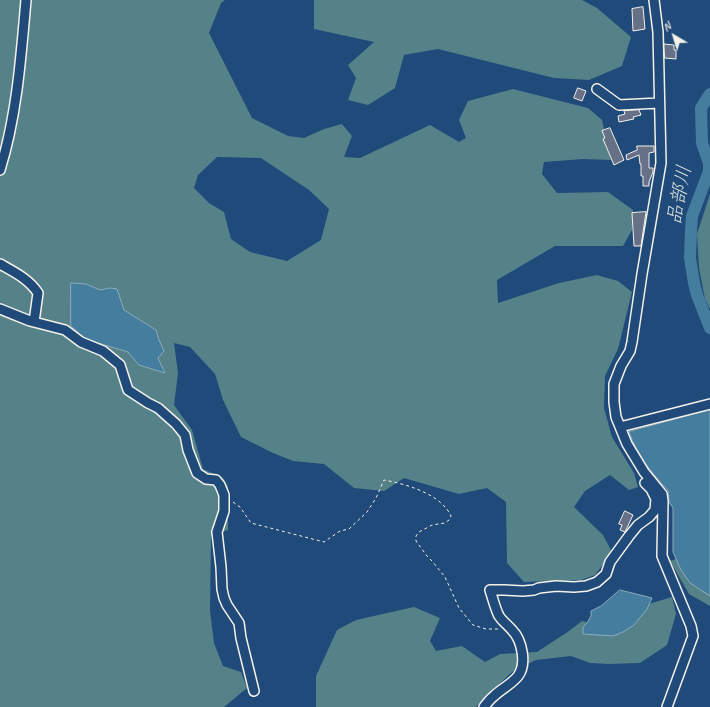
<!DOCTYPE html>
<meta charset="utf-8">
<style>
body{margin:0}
#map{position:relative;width:710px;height:707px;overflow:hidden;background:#1f4a7a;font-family:Caveat,sans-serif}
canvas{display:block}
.north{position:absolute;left:654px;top:16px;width:40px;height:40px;-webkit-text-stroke:3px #1f4a7a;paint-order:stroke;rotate:322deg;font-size:11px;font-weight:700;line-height:16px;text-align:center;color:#f4f1e8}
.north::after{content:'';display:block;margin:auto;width:14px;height:18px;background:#f4f1e8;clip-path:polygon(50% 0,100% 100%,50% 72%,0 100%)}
</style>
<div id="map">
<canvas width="710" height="707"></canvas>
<div class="north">N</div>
</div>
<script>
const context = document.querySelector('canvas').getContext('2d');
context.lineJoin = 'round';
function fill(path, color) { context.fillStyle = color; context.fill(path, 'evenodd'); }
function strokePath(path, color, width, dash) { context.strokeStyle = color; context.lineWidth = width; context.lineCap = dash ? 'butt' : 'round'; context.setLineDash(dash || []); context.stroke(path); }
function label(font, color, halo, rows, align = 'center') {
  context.font = font + ' Caveat,"Klee One",sans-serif'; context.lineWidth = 3; context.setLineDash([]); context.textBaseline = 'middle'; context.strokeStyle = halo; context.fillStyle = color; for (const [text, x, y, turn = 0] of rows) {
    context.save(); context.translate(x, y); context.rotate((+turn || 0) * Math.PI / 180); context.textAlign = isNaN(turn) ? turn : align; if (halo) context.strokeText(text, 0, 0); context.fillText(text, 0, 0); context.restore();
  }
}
const green = new Path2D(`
 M 0,0 L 225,0 L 221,3 L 209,33 L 252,118 L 288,136 L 304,138 L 324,129 L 342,124 L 352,136 L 344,157 L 360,158 L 430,125 L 459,142 L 466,138 L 459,120 L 468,101 L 513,89 L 588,108 L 602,120 L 611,160 L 583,159 L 544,162 L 542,174 L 557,193 L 608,192 L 633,210 L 632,230 L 623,246 L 555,246 L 497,280 L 498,303 L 559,283 L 597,275 L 618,281 L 632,292 L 618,349 L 605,376 L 604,408 L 612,437 L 634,473 L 638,487 L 629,490 L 610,475 L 585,491 L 574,507 L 603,535 L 612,552 L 595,575 L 581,580 L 524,582 L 507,563 L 506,502 L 487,488 L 459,494 L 404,478 L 384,491 L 354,488 L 324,464 L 293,461 L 273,453 L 241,437 L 223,400 L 215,374 L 190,347 L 174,343 L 178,373 L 174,405 L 192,430 L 203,469 L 223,478 L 228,487 L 228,530 L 211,536 L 210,611 L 214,643 L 223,666 L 241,672 L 247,688 L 224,707 L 0,707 ZM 217,157 L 261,158 L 309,190 L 329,209 L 321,240 L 287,261 L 250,252 L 231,239 L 224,212 L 209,203 L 194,188 L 198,175 Z
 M 314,0 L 582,0 L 597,8 L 631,37 L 622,66 L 589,80 L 554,78 L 438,49 L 404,55 L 395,88 L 368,105 L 348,100 L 356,78 L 348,65 L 374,42 L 314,29 Z
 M 710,194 L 710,309 L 705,299 L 699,268 L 697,234 Z
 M 710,547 L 710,606 L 689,594 L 670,561 Z
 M 672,597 L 676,614 L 667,645 L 640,663 L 609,664 L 590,663 L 571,656 L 536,660 L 512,672 L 476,707 L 316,707 L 316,676 L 337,630 L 356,620 L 414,607 L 440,618 L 430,641 L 436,651 L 462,646 L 485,662 L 500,654 L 537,652 L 569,631 L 582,621 L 605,627 L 642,606 Z`);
const water = new Path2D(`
 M 71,283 L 86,284 L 100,290 L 110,288 L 117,289 L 124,310 L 156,330 L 159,340 L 164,351 L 158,358 L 165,373 L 139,365 L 128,352 L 85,339 L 71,326 Z
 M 710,410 L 710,596 L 690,583 L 681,570 L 673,552 L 673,508 L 669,502 L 668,490 C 651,473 638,456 629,432 Z
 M 620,590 L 652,598 L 647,609 L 634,625 L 623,632 L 613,636 L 583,634 L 583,627 L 587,623 L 591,616 L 591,611 L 601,606 Z`);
const river = new Path2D(`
 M 710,94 L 701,108 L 702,143 L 709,163 L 709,171 L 692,216 L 691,231 L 690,258 L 694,283 L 697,295 L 710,328`);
const building = new Path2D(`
 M 643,7 L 645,29 L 633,31 L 632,9 Z
 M 664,44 L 674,45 L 674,50 L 676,50 L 676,59 L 665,58 Z
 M 578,88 L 586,91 L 582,101 L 574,98 Z
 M 639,110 L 641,115 L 633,117 L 634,119 L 619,122 L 618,116 L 625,114 L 624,111 Z
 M 610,128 L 624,160 L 614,165 L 603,139 L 605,138 L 602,131 Z
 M 637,146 L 654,146 L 654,152 L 649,153 L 649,168 L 653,168 L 653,172 L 649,182 L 649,186 L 643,186 L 643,176 L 641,176 L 641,164 L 640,164 L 639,155 L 627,160 L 626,155 L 637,150 Z
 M 646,212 L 641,246 L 634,246 L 632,213 Z
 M 625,511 L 633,515 L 625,532 L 620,530 L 622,525 L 619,524 Z`);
const path = new Path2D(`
 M 233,502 L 240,507 L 251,523 L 324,542 L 340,531 L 349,529 L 367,512 L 376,498 L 384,480 C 406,484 441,494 451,516 L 449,520 L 445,523 L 432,525 L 419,532 L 416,536 L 416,541 L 427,556 L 432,561 L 445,577 L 459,608 L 473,625 L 486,629 L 499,629`);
const minor = new Path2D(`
 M 654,0 L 658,32 L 661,163 L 642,274 L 632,342 L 630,351 L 621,366 L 614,384 L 614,402 L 616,417 L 627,444 L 644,472 L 662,494 L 663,501 L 662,556 L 691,626 L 693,636 L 667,707
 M 597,89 L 619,105 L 659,103
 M 0,170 C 17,115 21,57 26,0
 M 0,264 C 14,272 29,279 38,293 L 34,322
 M 0,309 L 30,321 L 65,330 L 81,342 L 103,351 L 120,365 L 128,390 L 148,403 L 158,408 L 176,424 L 185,435 L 188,450 L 197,473 L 206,479 L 216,480 L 220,485 L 224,495 L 224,511 L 217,532 L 221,567 L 222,589 L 224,598 L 227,605 L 239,623 L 241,638 L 254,691
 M 620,427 L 710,404
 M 484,707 C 487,703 490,699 494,696 C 501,689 512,684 518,676 C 527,664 522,640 512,630 C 508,625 503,622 499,616 C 495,608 493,599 490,590 L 504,590 L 523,591 L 534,590 L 539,588 L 556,586 L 574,587 L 586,586 L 597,582 L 606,574 L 610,562 L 629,536 L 638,525 L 649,517 L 655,510 L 656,499 L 651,489 L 645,483`);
const waterNames = [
 ["品部川",680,195,-79]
];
fill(green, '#558189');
fill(water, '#457d9f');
strokePath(water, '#8babbc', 1);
strokePath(river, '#457d9f', 12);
fill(building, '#667087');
strokePath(building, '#f4f1e8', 1);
strokePath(minor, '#f4f1e8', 12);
strokePath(path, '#f4f1e8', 1, [3, 3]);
strokePath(minor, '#1f4a7a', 9);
label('italic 20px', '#dae0dd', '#1f4a7a', waterNames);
</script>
